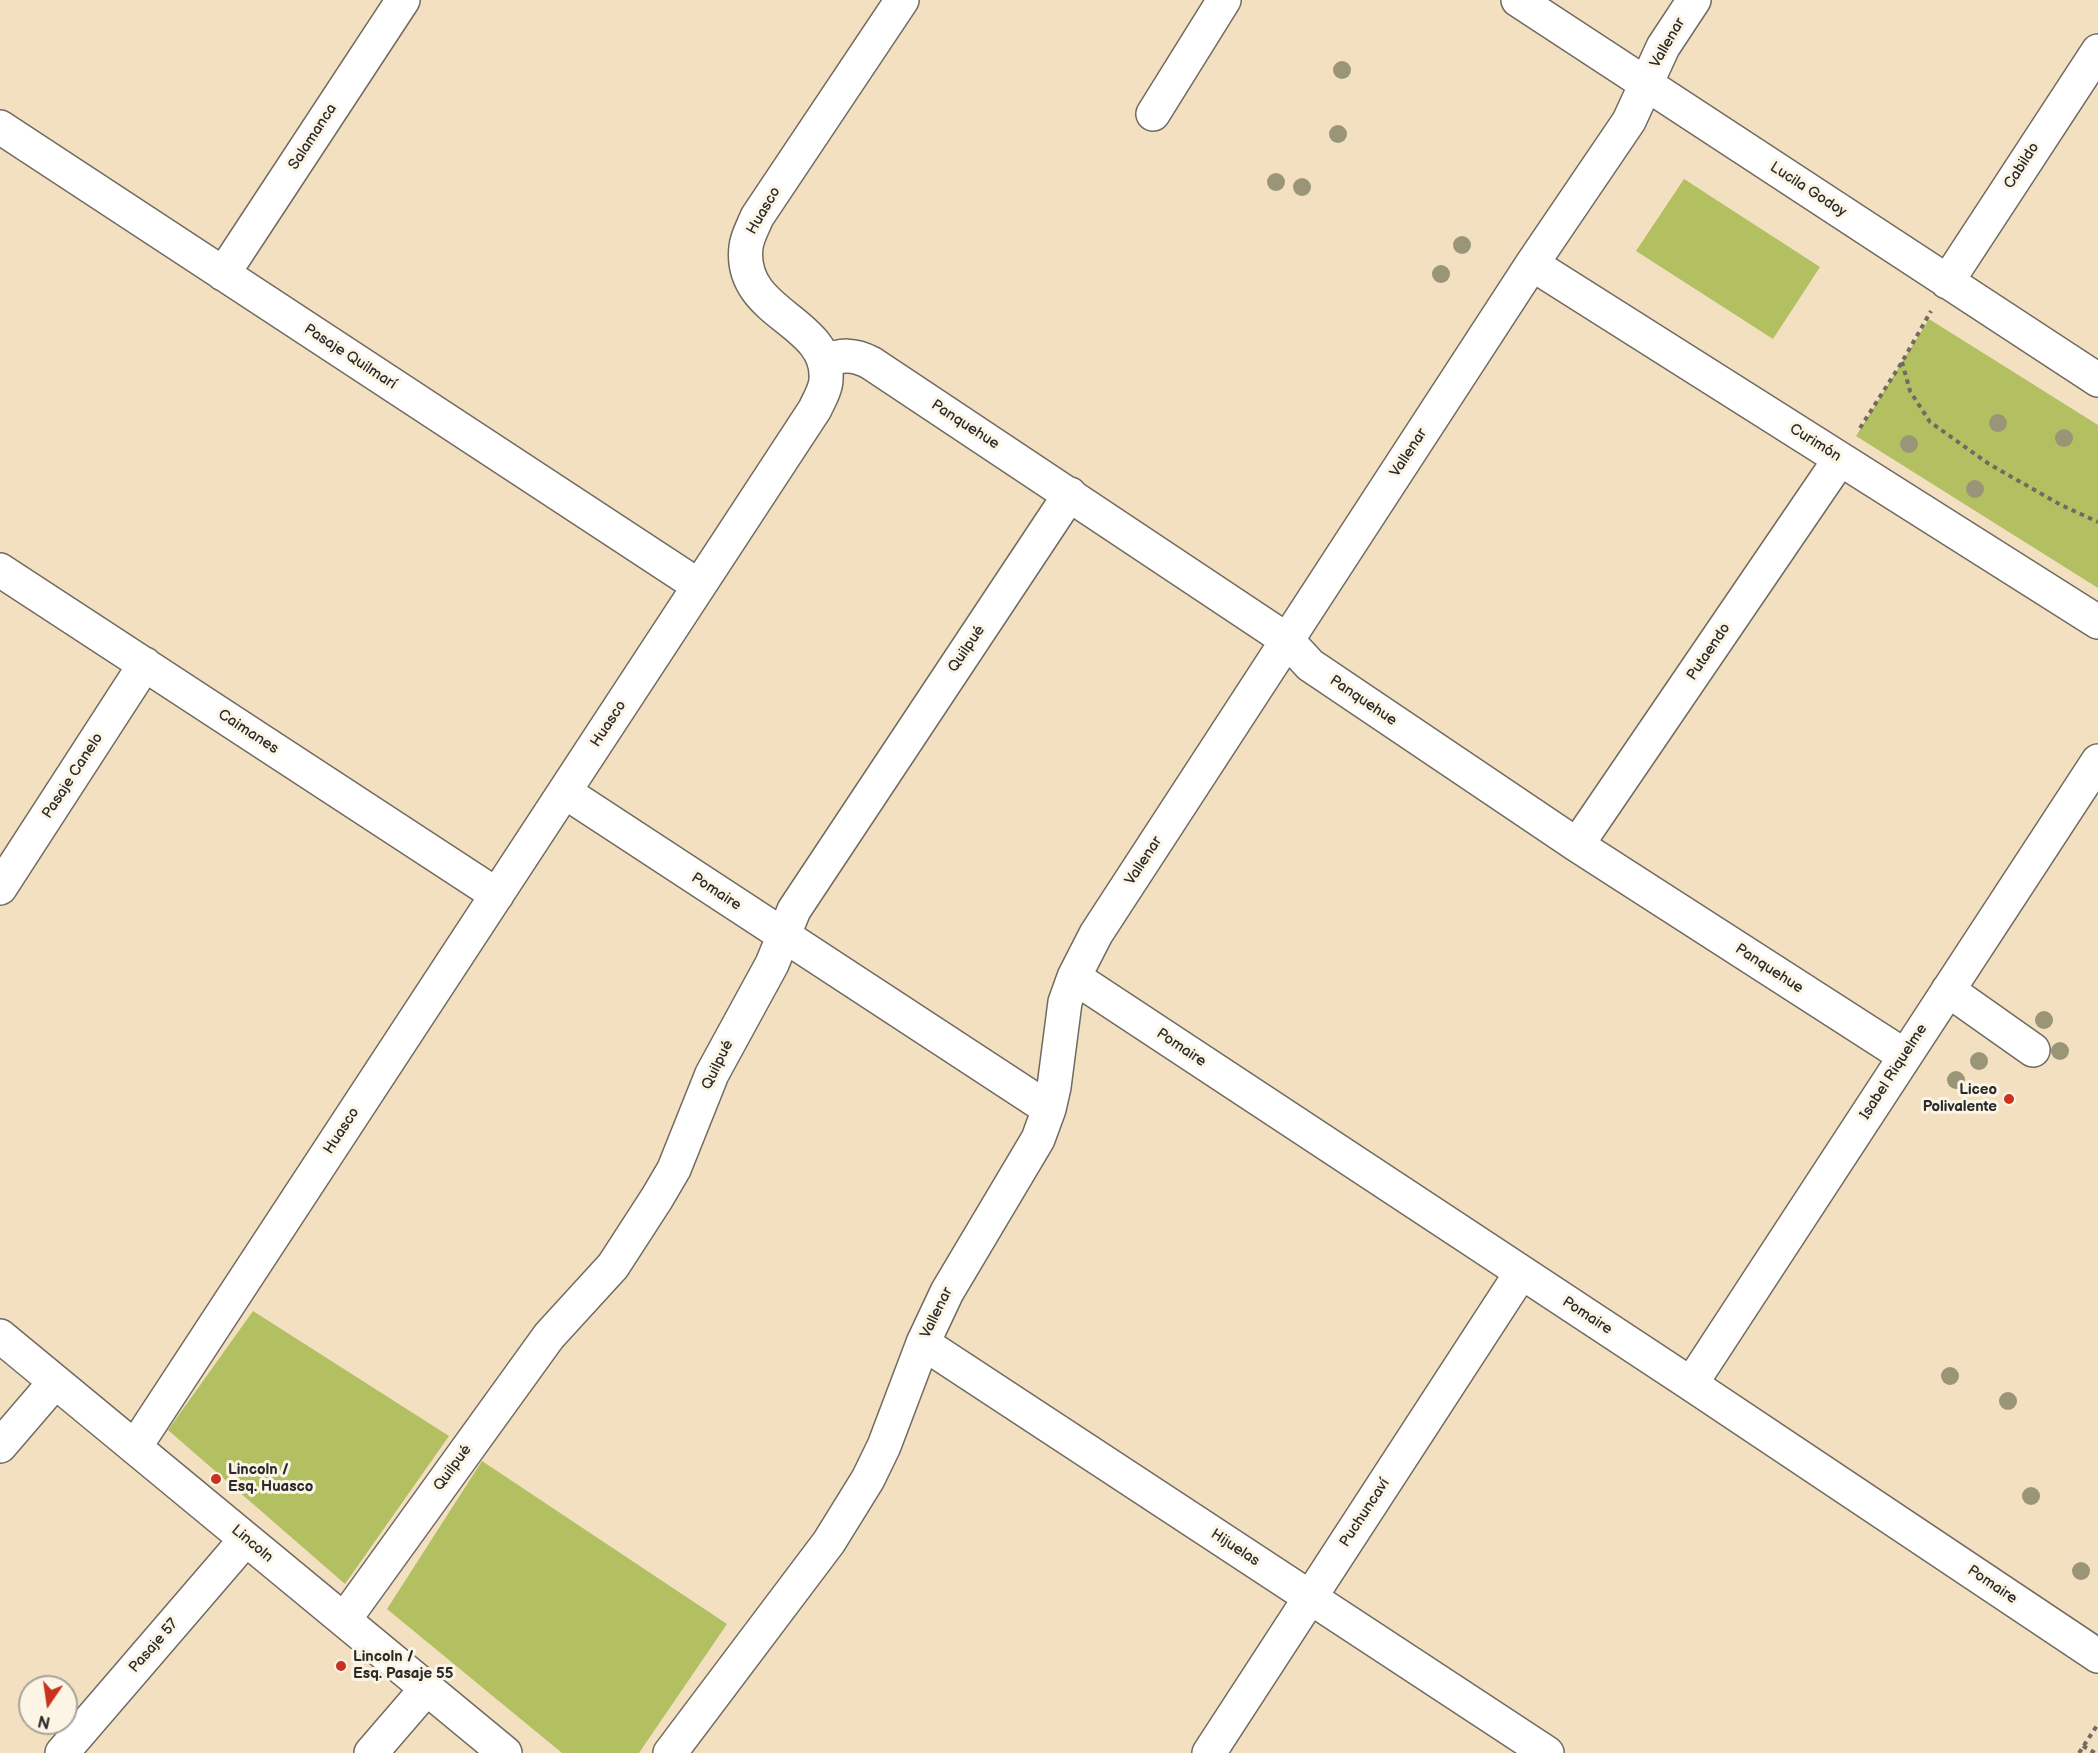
<!DOCTYPE html>
<meta charset="utf-8">
<style>
body{margin:0}
#map{position:relative;width:2098px;height:1753px;overflow:hidden;background:#f2e0c1;font-family:"Balsamiq Sans",sans-serif}
canvas{display:block}
.north{position:absolute;left:18px;top:1675px;width:60px;height:60px;box-sizing:border-box;background:#fcf5e5;border:2px solid #a8a49b;border-radius:50%;rotate:193deg;font-size:16px;font-weight:700;line-height:24px;text-align:center;color:#2b2b2b}
.north::after{content:'';display:block;margin:auto;width:21px;height:27px;background:#c8321e;clip-path:polygon(50% 0,100% 100%,50% 72%,0 100%)}
</style>
<div id="map">
<canvas width="2098" height="1753"></canvas>
<div class="north">N</div>
</div>
<script>
const context = document.querySelector('canvas').getContext('2d');
context.lineJoin = 'round';
function fill(path, color) { context.fillStyle = color; context.fill(path, 'evenodd'); }
function strokePath(path, color, width, dash) { context.strokeStyle = color; context.lineWidth = width; context.lineCap = dash ? 'butt' : 'round'; context.setLineDash(dash || []); context.stroke(path); }
function label(font, color, halo, rows, align = 'center') {
  context.font = font + ' "Balsamiq Sans",sans-serif'; context.lineWidth = 6; context.setLineDash([]); context.textBaseline = 'middle'; context.strokeStyle = halo; context.fillStyle = color; for (const [text, x, y, turn = 0] of rows) {
    context.save(); context.translate(x, y); context.rotate((+turn || 0) * Math.PI / 180); context.textAlign = isNaN(turn) ? turn : align; if (halo) context.strokeText(text, 0, 0); context.fillText(text, 0, 0); context.restore();
  }
}
const green = new Path2D(`
 M 1684,179 L 1820,267 L 1773,339 L 1636,251 Z
 M 1929,319 L 2098,425 L 2098,588 L 1856,436 Z
 M 253,1311 L 449,1436 L 345,1584 L 168,1430 Z
 M 482,1461 L 727,1624 L 639,1753 L 562,1753 L 387,1609 Z`);
const path = new Path2D(`
 M 1902,362 L 1910,391 L 1930,422 L 1989,464 L 2061,505 L 2098,522
 M 1860,428 L 1902,362 L 1931,311
 M 2083,1746 L 2095,1753
 M 2079,1753 L 2098,1724`);
const minor = new Path2D(`
 M 1518,0 L 2098,380
 M 1153,114 L 1224,0
 M 0,127 L 699,586
 M 1532,264 L 2098,622
 M 223,274 L 403,0
 M 1947,282 L 2098,51
 M 824,362 C 841,354 854,354 871,363 L 1287,640 L 1310,665 L 1577,845 L 1905,1056
 M 0,570 L 497,895
 M 565,792 L 1049,1109
 M 1577,845 L 1840,459
 M 0,888 L 145,664
 M 1074,977 L 1691,1384 L 2098,1656
 M 1948,990 L 2033,1050
 M 0,1336 L 505,1753
 M 923,1343 L 1547,1753
 M 1691,1384 L 2098,761
 M 0,1446 L 55,1382
 M 135,1447 L 815,409 C 819,400 826,389 826,379 C 830,320 738,315 746,247 C 747,237 753,227 757,217 L 902,0
 M 344,1620 L 549,1336 L 613,1266 L 657,1198 L 674,1169 L 712,1074 L 772,964 L 794,910 L 1070,494
 M 62,1753 L 246,1539
 M 371,1753 L 427,1688
 M 670,1753 L 829,1542 L 868,1479 L 884,1446 L 923,1343 L 947,1292 L 1038,1139 L 1049,1109 L 1054,1087 L 1065,1002 L 1074,977 L 1096,934 L 1532,264 L 1629,121 L 1663,47 L 1694,0
 M 1209,1753 L 1521,1273`);
const trees = [
 [1342,70],
 [1338,134],
 [1276,182],
 [1302,187],
 [1462,245],
 [1441,274],
 [1998,423],
 [2064,438],
 [1909,444],
 [1975,489],
 [2044,1020],
 [2060,1051],
 [1979,1061],
 [1956,1080],
 [1950,1376],
 [2008,1401],
 [2031,1496],
 [2081,1571]
];
const markers = [
 [2009,1099,6,"#c8321e"],
 [216,1479,6,"#c8321e"],
 [341,1666,6,"#c8321e"]
];
const streetNames = [
 ["Vallenar",1668,43,-60],
 ["Salamanca",313,137,-57],
 ["Cabildo",2022,166,-57],
 ["Lucila Godoy",1808,190,33],
 ["Huasco",764,211,-60],
 ["Pasaje Quilmarí",350,357,33],
 ["Panquehue",965,425,33],
 ["Curimón",1815,443,32],
 ["Vallenar",1409,453,-57],
 ["Quilpué",967,649,-56],
 ["Putaendo",1709,652,-56],
 ["Panquehue",1363,701,34],
 ["Huasco",609,724,-57],
 ["Caimanes",248,732,33],
 ["Pasaje Canelo",73,776,-57],
 ["Vallenar",1144,861,-57],
 ["Pomaire",716,892,33],
 ["Panquehue",1769,969,33],
 ["Pomaire",1181,1048,34],
 ["Quilpué",718,1065,-64],
 ["Isabel Riquelme",1894,1072,-57],
 ["Huasco",342,1131,-57],
 ["Vallenar",937,1313,-64],
 ["Pomaire",1587,1316,33],
 ["Quilpué",453,1468,-54],
 ["Puchuncaví",1365,1513,-57],
 ["Lincoln",252,1544,40],
 ["Hijuelas",1235,1548,33],
 ["Pomaire",1992,1585,34],
 ["Pasaje 57",154,1646,-49]
];
const poiNames = [
 ["Liceo",1997,1090,"right"],
 ["Polivalente",1997,1107,"right"],
 ["Lincoln /",228,1470],
 ["Esq. Huasco",228,1487],
 ["Lincoln /",353,1657],
 ["Esq. Pasaje 55",353,1674]
];
fill(green, '#b2c062');
strokePath(minor, '#716a60', 36);
strokePath(path, '#716a60', 4, [4.5, 4.5]);
strokePath(minor, '#fff', 33);
context.fillStyle = '#9b9578';
for (const [x, y] of trees) { context.beginPath(); context.arc(x, y, 9, 0, 2 * Math.PI); context.fill(); }
for (const [x, y, r, color] of markers) { const dot = new Path2D(); dot.arc(x, y, r, 0, 2 * Math.PI); context.fillStyle = color; context.fill(dot); strokePath(dot, '#fcf5e5', 2); }
label('15px', '#2b2b2b', '#fcf5e5', streetNames);
label('bold 15px', '#2b2b2b', '#fcf5e5', poiNames, 'left');
</script>
